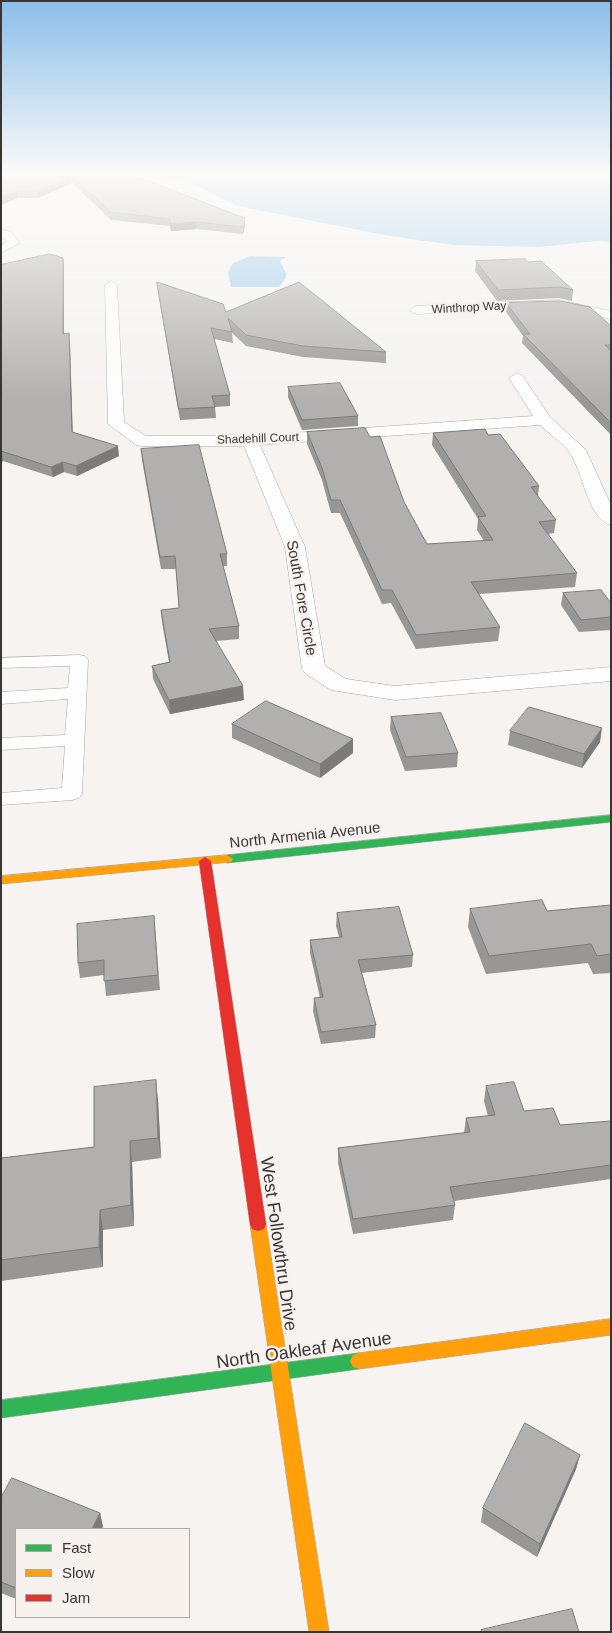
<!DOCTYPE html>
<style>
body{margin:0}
#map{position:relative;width:612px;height:1633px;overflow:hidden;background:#f6f3f1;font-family:Arial,sans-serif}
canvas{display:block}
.frame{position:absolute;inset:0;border:2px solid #393736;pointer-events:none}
.legend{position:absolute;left:15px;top:1528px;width:175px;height:90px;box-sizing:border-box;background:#f8f2ef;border:1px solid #aca7a5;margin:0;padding:6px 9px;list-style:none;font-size:15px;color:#393736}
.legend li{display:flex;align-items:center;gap:10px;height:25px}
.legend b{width:25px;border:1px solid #aca7a5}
</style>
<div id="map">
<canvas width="612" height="1633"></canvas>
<div class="frame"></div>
<ul class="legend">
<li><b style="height:6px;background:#30b455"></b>Fast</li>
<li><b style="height:6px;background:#ff9f0a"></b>Slow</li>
<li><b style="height:6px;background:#e5322d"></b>Jam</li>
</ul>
</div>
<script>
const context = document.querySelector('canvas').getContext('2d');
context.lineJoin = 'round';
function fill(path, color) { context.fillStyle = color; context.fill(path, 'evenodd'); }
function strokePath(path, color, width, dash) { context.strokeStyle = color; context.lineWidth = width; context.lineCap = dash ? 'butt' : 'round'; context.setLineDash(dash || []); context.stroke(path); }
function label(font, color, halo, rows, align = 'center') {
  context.font = font + ' Arial,sans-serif'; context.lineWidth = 5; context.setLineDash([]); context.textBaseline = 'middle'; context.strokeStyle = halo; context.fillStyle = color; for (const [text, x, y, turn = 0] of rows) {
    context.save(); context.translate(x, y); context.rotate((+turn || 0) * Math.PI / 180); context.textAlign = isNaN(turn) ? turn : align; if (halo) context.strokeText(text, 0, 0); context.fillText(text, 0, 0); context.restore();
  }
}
const water = new Path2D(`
 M 158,175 L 611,175 L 611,242 L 598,241 L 538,247 L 454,245 L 390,236 L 237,206 L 191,183 Z
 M 250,256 L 286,257 L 280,261 L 286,273 L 286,278 L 279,287 L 231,287 L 228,272 L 233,263 Z`);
const lane = new Path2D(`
 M 79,655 L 85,656 L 88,660 L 82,794 L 79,798 L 72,800 L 1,805 L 1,793 L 62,788 L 65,746 L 1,750 L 1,738 L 65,735 L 68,699 L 1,704 L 1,692 L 68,688 L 70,666 L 1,668 L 1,658 Z`);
const street = new Path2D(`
 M 1,229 L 11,232 L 20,243 L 1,253 L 1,245 L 7,242 L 1,236 Z
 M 111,281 L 117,285 L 124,422 L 146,436 L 250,436 L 533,416 L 509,378 L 517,373 L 522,375 L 550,417 L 586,450 L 611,505 L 611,525 C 587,519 583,470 569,452 C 562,442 549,434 540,425 L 260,445 L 305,547 L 325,666 L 346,679 L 395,686 L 611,667 L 611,681 L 395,700 L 331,690 L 306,674 L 302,669 L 285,547 L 244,446 L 142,446 L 136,445 L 108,424 L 105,285 Z
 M 559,300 L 611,311 L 611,319 L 559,308 L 416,314 L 409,310 L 416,306 Z`);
const fast = new Path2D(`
 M 611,815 L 611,822 L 227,863 L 221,859 L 227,855 Z
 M 359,1353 L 365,1355 L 368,1361 L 365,1367 L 359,1369 L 1,1418 L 1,1400 Z`);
const slow = new Path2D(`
 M 227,855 L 233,859 L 231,862 L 1,884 L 1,876 Z
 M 258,1217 L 264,1219 L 266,1224 L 329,1632 L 309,1632 L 250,1224 L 252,1219 Z
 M 611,1319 L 611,1335 L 359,1369 L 353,1367 L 350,1361 L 353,1355 L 359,1353 Z`);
const jam = new Path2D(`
 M 205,857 L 211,861 L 266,1224 L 264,1229 L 258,1231 L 252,1229 L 250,1224 L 199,861 Z`);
const wall = new Path2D(`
 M 1,175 L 121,175 L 245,218 L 245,226 L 243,234 L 196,229 L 171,231 L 170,226 L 111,220 L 72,183 L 38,198 L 18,198 Z
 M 63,258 L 64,266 L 64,334 L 69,333 L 70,342 L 72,433 L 119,456 L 77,476 L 64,472 L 53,477 L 3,461 L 1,462 L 1,265 Z
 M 476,261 L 528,262 L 573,290 L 572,301 L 559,298 L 497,301 L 475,271 Z
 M 157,282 L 226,312 L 386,352 L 386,363 L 303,357 L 246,346 L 232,333 L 233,343 L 214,339 L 230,395 L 230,406 L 215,407 L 216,418 L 180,420 L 158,292 Z
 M 506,303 L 611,326 L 611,435 L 522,343 L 523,336 L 506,312 Z
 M 288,387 L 358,416 L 358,426 L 302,430 L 288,397 Z
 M 307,432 L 404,502 L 427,544 L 484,541 L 477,530 L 478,519 L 432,445 L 433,433 L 488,435 L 539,486 L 538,497 L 556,520 L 554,533 L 548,534 L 577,573 L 575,587 L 479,594 L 500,627 L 498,641 L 416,649 L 391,603 L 382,604 L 340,513 L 331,513 L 322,480 L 307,444 Z
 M 141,449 L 227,554 L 227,566 L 223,566 L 239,626 L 239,639 L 216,641 L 244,700 L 170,714 L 153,679 L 152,666 L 169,662 L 162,622 L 161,610 L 179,608 L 176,569 L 161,569 L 142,460 Z
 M 563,593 L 611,603 L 611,630 L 579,632 L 561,605 Z
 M 391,717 L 458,753 L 457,767 L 405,771 L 390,730 Z
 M 232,724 L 353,739 L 353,753 L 320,778 L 232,738 Z
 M 510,731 L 600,742 L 582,768 L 508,745 Z
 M 611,905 L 611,973 L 593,974 L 588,963 L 486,974 L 468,927 L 470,909 L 547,911 Z
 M 337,913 L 413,955 L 412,967 L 362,973 L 376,1025 L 375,1038 L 321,1044 L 313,1011 L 314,998 L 320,998 L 310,953 L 310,940 L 339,937 L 336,926 Z
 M 154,916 L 160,990 L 106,996 L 104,975 L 80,978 L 78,963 Z
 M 486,1086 L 524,1111 L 560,1125 L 611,1121 L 611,1179 L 454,1201 L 455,1205 L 453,1220 L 353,1234 L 338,1163 L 338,1148 L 464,1133 L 466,1118 L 488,1116 L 484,1101 Z
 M 158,1100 L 161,1158 L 132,1162 L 134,1226 L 103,1230 L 103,1267 L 1,1281 L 1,1158 L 94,1147 Z
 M 580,1455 L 576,1469 L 537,1557 L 481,1522 L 483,1508 Z
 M 1,1498 L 100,1513 L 103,1527 L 16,1529 L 16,1599 L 1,1593 Z`);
const shadedWall = new Path2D(`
 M 71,176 L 72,183 L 38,198 L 38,191 Z
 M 18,191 L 18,198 L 1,205 L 1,197 Z
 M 245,218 L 245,226 L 243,234 L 243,227 Z
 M 196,222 L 196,229 L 171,231 L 170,224 Z
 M 63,258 L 64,266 L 64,342 L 63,334 Z
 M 69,333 L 70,342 L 73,442 L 72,432 Z
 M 118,446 L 119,456 L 77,476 L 76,466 Z
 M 1,451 L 3,461 L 1,462 Z
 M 63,462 L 64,472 L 53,477 L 51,467 Z
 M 243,686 L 244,700 L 170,714 L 169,700 Z
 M 602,728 L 600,742 L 582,768 L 584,754 Z
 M 353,739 L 353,753 L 320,778 L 320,764 Z
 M 156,1080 L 158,1100 L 161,1158 L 158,1138 Z
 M 130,1141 L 132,1162 L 134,1226 L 131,1205 Z
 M 100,1210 L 103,1230 L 103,1267 L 99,1247 Z
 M 580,1455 L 576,1469 L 537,1557 L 540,1544 Z
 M 100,1513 L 103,1527 L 102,1529 L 92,1529 Z`);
const building = new Path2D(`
 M 1,175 L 121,175 L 141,178 L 245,218 L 243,227 L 196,222 L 170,224 L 170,219 L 111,212 L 71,176 L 38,191 L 18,191 L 1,197 Z
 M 50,254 L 63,258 L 63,334 L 69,333 L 72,432 L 118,446 L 76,466 L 63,462 L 51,467 L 1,451 L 1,265 Z
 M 525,259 L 528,262 L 541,261 L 573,290 L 560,287 L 498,290 L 476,261 Z
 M 157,282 L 223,304 L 226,312 L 299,282 L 386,352 L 303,346 L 246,335 L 228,318 L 232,332 L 211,328 L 230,395 L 212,396 L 215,407 L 179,409 Z
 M 560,301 L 590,307 L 611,326 L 611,345 L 605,345 L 611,351 L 611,423 L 523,334 L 530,334 L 506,303 Z
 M 340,383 L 358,416 L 302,420 L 288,387 Z
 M 365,428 L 370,437 L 380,436 L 404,502 L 427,544 L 493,540 L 478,517 L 486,516 L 433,433 L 485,429 L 488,435 L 500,434 L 539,486 L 531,487 L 556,520 L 539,522 L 577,573 L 471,582 L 500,627 L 416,635 L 392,590 L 382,590 L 340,500 L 331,500 L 322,468 L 307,432 Z
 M 199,445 L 227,554 L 220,554 L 239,626 L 209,629 L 243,686 L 169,700 L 152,666 L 170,662 L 161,610 L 179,608 L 175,556 L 160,557 L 141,449 Z
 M 601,590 L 611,603 L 611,617 L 581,620 L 563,593 Z
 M 266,701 L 353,739 L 320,764 L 232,724 Z
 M 529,707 L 602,728 L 584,754 L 510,731 Z
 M 441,713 L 458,753 L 406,757 L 391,717 Z
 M 542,900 L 547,911 L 611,905 L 611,954 L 597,956 L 591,944 L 489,956 L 470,909 Z
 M 399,907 L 413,955 L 358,960 L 376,1025 L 321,1032 L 314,998 L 323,997 L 310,940 L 342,937 L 337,913 Z
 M 154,916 L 158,975 L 104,981 L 104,960 L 78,963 L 77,924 Z
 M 156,1080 L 158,1138 L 130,1141 L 131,1205 L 100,1210 L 99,1247 L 1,1260 L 1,1158 L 94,1147 L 94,1087 Z
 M 514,1082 L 524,1111 L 553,1108 L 560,1125 L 611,1121 L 611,1165 L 450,1187 L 455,1205 L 353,1219 L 338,1148 L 470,1132 L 466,1118 L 495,1115 L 486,1086 Z
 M 525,1423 L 580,1455 L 540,1544 L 483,1508 Z
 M 12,1478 L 100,1513 L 92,1529 L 16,1529 L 16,1588 L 1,1582 L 1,1498 Z
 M 572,1609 L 579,1632 L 481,1632 L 481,1630 Z`);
const farStreetnames = [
 ["Winthrop Way",469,308,-3],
 ["Shadehill Court",258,439,-2]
];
const streetNames = [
 ["South Fore Circle",301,598,80],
 ["North Armenia Avenue",305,836,-6]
];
const nearStreetnames = [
 ["West Followthru Drive",278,1244,82],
 ["North Oakleaf Avenue",304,1351,-8]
];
fill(water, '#9fceea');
strokePath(lane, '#a9a7a5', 1);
strokePath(street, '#a9a7a5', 1);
strokePath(fast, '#a9a7a5', 1);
strokePath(slow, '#a9a7a5', 1);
strokePath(jam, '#a9a7a5', 1);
fill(lane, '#fefdfd');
fill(street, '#fefdfd');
fill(fast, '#30b455');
fill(slow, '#ff9f0a');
fill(jam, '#e5322d');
fill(wall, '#999796');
fill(shadedWall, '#7d7b7a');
fill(building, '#b2b0af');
strokePath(building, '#7d7b7a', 1);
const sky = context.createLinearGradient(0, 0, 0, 403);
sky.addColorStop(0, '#8bbee9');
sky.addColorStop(0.43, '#fbfaf9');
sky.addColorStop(1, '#fbfaf900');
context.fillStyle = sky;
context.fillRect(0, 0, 612, 403);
label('12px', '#393736', '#f8f2ef', farStreetnames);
label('15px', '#393736', '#f8f2ef', streetNames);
label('18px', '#393736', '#f8f2ef', nearStreetnames);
</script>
